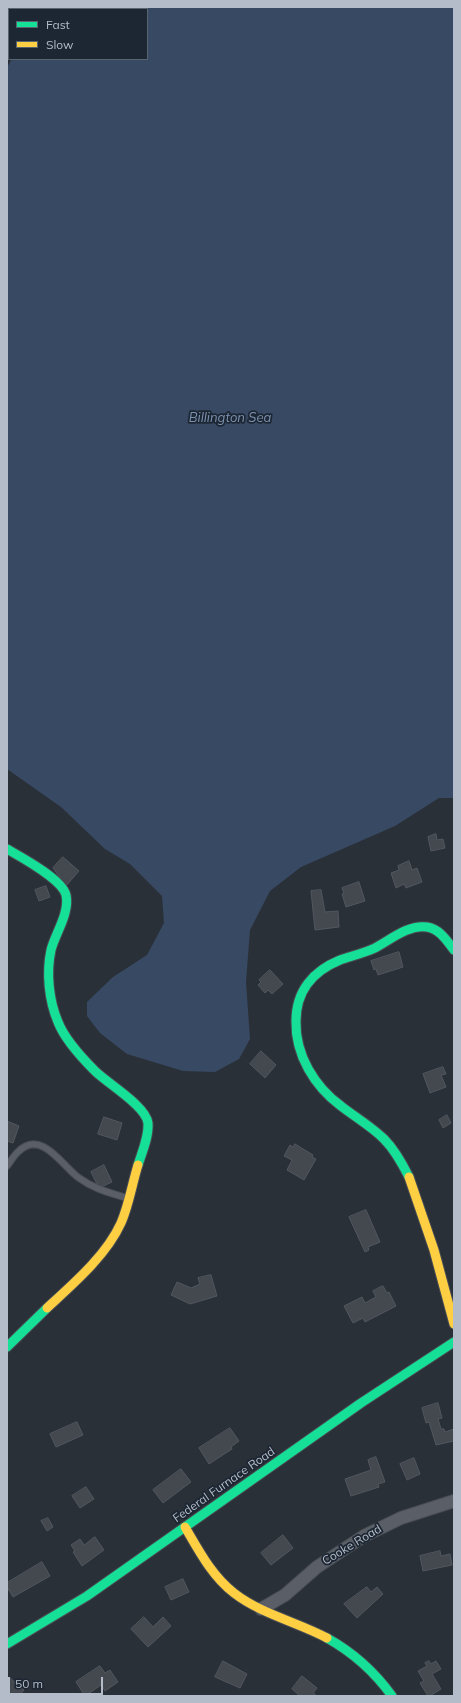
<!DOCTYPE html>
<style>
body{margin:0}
#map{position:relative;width:461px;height:1703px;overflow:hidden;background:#2a3038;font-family:Mulish,sans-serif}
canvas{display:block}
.frame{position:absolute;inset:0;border:8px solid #b4bcc9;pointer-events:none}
.legend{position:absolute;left:8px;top:8px;width:140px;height:52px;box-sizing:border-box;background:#1d2633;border:1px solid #59626f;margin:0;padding:5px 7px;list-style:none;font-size:12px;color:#b4bcc9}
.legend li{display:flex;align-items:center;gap:8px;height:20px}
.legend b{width:20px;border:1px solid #59626f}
.scale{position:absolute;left:8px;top:1677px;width:95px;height:18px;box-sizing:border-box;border:2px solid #b4bcc9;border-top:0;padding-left:5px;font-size:12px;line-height:14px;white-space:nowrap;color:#b4bcc9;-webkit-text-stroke:3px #1d2633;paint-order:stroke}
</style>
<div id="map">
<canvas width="461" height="1703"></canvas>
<div class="frame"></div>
<ul class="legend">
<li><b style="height:5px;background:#16e098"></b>Fast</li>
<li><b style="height:5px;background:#ffcf43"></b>Slow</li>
</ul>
<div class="scale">50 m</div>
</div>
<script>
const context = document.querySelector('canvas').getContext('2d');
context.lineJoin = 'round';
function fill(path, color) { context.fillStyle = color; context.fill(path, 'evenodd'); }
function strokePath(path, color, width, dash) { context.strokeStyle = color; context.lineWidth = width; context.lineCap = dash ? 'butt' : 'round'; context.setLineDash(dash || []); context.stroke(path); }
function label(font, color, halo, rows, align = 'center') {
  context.font = font + ' Mulish,sans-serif'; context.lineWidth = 3.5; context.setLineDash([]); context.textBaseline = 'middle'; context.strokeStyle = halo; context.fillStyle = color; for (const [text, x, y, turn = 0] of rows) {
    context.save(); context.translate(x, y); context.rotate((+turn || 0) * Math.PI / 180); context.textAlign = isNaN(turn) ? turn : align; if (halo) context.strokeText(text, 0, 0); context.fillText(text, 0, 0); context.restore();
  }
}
const water = new Path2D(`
 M 13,7 L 454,7 L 454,798 L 439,798 L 395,826 L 301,867 L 270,891 L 250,930 L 246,982 L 250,1039 L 239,1059 L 215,1072 L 183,1071 L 127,1054 L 100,1033 L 87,1016 L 87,1002 L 113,977 L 147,955 L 164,923 L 162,896 L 130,864 L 105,849 L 61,807 L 7,769 L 7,67 L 12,59 L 147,59 L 147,9 L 13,9 Z`);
const building = new Path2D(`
 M 436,834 L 437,840 L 443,839 L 445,848 L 431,851 L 428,837 Z
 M 63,857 L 79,871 L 66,886 L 53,868 Z
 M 409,861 L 412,870 L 417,868 L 422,882 L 406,888 L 404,884 L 396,888 L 391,873 L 399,870 L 398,866 Z
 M 359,882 L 365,901 L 346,907 L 342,894 L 344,893 L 342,888 Z
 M 46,886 L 50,897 L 39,901 L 35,890 Z
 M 321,890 L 325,912 L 338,911 L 339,927 L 315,930 L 311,891 Z
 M 399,952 L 403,967 L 378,975 L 376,969 L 374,970 L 371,961 Z
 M 270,970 L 283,984 L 272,994 L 268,990 L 265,993 L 258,985 L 261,982 L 259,980 Z
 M 261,1051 L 276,1065 L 265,1078 L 250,1064 Z
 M 443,1067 L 446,1074 L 441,1075 L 446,1087 L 430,1093 L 423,1074 Z
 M 447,1115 L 451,1123 L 443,1128 L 439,1120 Z
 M 104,1117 L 122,1123 L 117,1140 L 98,1134 Z
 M 7,1121 L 19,1126 L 13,1143 L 7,1141 Z
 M 295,1144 L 313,1155 L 312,1157 L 316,1159 L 304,1180 L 287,1170 L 292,1160 L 284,1156 L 290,1145 L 293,1147 Z
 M 104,1165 L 112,1182 L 99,1188 L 91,1172 Z
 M 366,1210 L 380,1242 L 368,1247 L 369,1250 L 365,1252 L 349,1217 Z
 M 211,1275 L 217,1296 L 190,1304 L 171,1295 L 177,1282 L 191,1288 L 200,1284 L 198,1278 Z
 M 383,1286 L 387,1293 L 389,1292 L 396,1306 L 365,1322 L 363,1318 L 353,1323 L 344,1306 L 362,1297 L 365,1303 L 376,1297 L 373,1291 Z
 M 438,1403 L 442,1418 L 438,1419 L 441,1429 L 444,1429 L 445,1432 L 454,1429 L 454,1441 L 436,1445 L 429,1422 L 426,1423 L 422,1408 Z
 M 77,1422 L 83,1435 L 56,1447 L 50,1434 Z
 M 230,1428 L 239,1441 L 231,1447 L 232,1449 L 209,1464 L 199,1448 Z
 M 376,1457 L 385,1482 L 378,1484 L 379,1487 L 351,1496 L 345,1479 L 371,1470 L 368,1460 Z
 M 414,1458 L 420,1474 L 407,1480 L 400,1464 Z
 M 181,1469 L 191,1482 L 163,1503 L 153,1490 Z
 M 86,1487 L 94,1499 L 80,1508 L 72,1496 Z
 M 48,1518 L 53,1527 L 47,1531 L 41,1521 Z
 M 283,1535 L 293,1548 L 271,1565 L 261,1553 Z
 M 95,1537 L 104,1550 L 82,1566 L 73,1552 L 75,1551 L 71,1545 L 80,1539 L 84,1545 Z
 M 440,1551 L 441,1556 L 450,1554 L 452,1565 L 423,1571 L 420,1556 Z
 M 42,1562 L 50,1576 L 13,1597 L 7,1587 L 7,1583 Z
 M 183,1579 L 189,1592 L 171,1600 L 165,1587 Z
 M 367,1587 L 371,1592 L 377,1587 L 383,1594 L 357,1618 L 344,1604 Z
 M 144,1617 L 153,1627 L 163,1617 L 171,1626 L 148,1647 L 131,1629 Z
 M 223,1661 L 247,1674 L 240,1688 L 215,1677 Z
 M 429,1661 L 431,1664 L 436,1661 L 441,1669 L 432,1674 L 441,1689 L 430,1696 L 428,1696 L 420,1683 L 424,1681 L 418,1671 L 427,1666 L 425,1663 Z
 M 100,1666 L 105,1673 L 110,1670 L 118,1682 L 105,1691 L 101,1685 L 85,1696 L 76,1682 Z
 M 302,1676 L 317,1688 L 313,1693 L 317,1696 L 300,1696 L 292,1689 Z
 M 10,1678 L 24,1690 L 19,1696 L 7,1696 L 7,1681 Z`);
const lane = new Path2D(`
 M 7,1166 C 11,1161 14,1155 19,1151 C 42,1129 63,1167 79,1178 C 96,1190 108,1192 127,1198`);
const street = new Path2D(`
 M 261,1609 L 285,1595 L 317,1567 L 364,1536 L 401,1518 L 454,1501`);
const fast = new Path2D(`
 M 7,849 C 21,857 62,879 66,895 C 70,913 55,934 51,950 C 46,973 49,1001 58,1022 C 65,1040 82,1058 95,1071 C 107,1083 146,1106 148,1123 C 149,1137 142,1152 138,1165
 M 409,1177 C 402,1163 395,1150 384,1139 C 371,1126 355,1117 341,1106 C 315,1087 295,1055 296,1021 C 296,991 313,971 340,960 C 352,956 364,953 375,948 C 390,940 409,924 427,927 C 440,929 447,941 454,950
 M 7,1347 L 47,1308
 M 327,1638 C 354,1653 374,1671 392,1696
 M 7,1644 L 87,1596 L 361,1403 L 454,1342`);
const slow = new Path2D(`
 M 409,1177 L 434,1250 L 454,1324
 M 47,1308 C 73,1284 106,1256 121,1223 C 129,1205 132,1184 138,1165
 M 185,1527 C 199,1551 212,1576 234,1593 C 261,1614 297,1622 327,1638`);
const streetNames = [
 ["Federal Furnace Road",224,1485,-35],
 ["Cooke Road",352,1545,-31]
];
const waterNames = [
 ["Billington Sea",230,418]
];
fill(water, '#384963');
fill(building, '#444950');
strokePath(building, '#52575f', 1);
strokePath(lane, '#484c53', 8);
strokePath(street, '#484c53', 14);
strokePath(fast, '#484c53', 11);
strokePath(slow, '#484c53', 11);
strokePath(lane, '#5a5e66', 6);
strokePath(street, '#5a5e66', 12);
strokePath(fast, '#16e098', 9);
strokePath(slow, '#ffcf43', 9);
label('12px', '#b4bcc9', '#1d2633', streetNames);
label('italic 13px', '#7c92b1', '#1d2633', waterNames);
</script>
